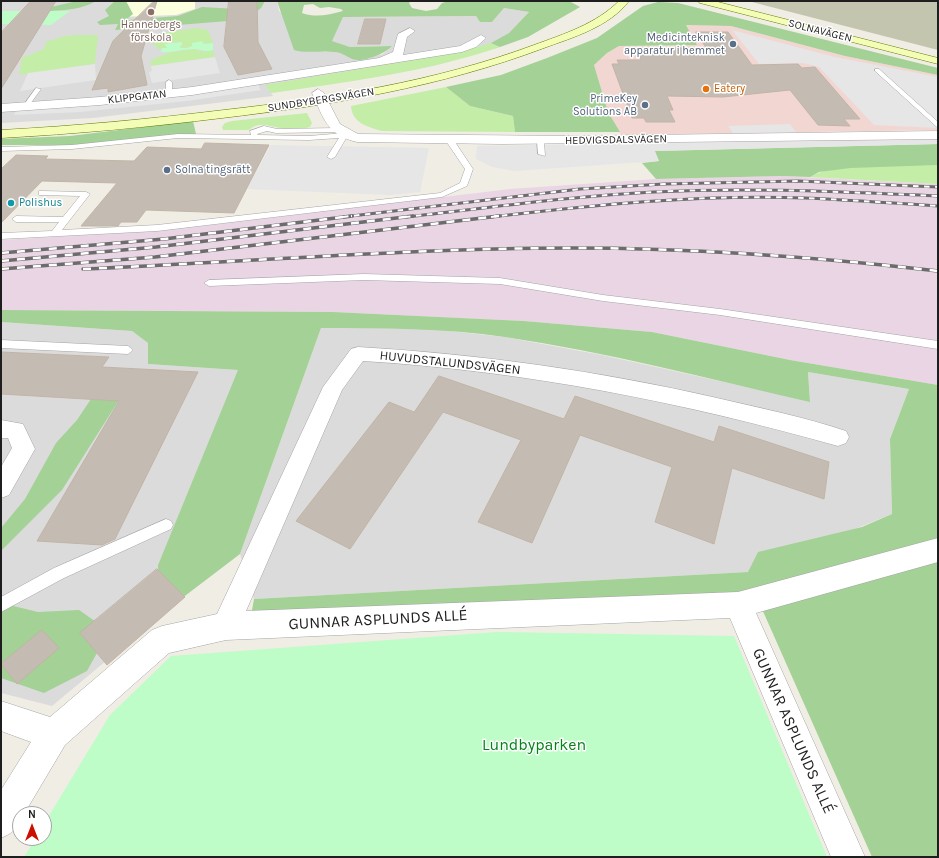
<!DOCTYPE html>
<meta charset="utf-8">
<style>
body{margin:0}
#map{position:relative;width:939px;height:858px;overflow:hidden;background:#f0ede4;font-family:Karla,sans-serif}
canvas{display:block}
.frame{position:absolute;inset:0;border:2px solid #1e1e1e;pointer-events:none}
.north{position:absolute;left:12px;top:806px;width:40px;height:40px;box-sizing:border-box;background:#fff;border:1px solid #a5a5a5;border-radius:50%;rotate:0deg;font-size:11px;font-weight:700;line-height:16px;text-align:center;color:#1e1e1e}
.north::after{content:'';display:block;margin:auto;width:14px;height:18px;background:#cc1000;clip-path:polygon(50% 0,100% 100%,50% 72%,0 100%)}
</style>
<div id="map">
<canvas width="939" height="858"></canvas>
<div class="frame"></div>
<div class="north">N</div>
</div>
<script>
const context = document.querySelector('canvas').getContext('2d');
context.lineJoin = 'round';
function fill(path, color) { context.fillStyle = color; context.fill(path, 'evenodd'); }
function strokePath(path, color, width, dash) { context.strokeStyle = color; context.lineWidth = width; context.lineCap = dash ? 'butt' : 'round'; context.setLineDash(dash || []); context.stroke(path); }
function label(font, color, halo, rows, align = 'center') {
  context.font = font + ' Karla,sans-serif'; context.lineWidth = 3; context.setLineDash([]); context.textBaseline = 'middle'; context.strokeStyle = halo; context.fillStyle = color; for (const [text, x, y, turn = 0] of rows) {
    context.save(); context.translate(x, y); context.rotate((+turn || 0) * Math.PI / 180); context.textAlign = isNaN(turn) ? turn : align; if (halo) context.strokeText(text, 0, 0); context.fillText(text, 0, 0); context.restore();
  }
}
const residential = new Path2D(`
 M 1,1 L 277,1 L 279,11 L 324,52 L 335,52 L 345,54 L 353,59 L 358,60 L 383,54 L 392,46 L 350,47 L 331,41 L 343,17 L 476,16 L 480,22 L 492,22 L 504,8 L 529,12 L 509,33 L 492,43 L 500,47 L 433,66 L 387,75 L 271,93 L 273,96 L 93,118 L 1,123 Z
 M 1,322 L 132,331 L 148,343 L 148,364 L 239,370 L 158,565 L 173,605 L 52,706 L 1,693 Z
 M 321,328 L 421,328 L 505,337 L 602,355 L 810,401 L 808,372 L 909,389 L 890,439 L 892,514 L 748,572 L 254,599 L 240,554 Z`);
const commercial = new Path2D(`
 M 686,25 L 731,26 L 845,56 L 938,75 L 938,130 L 621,135 L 608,112 L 594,65 L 607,53 L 619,46 L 697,45 Z`);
const industrial = new Path2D(`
 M 780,176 L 938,184 L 938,385 L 790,360 L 652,332 L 524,321 L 333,312 L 1,310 L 1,240 L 169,230 L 510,189 L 656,179 Z`);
const education = new Path2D(`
 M 132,1 L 195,1 L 195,9 L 176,15 L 119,17 L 115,3 Z`);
const construction = new Path2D(`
 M 748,1 L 938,1 L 938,50 Z`);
const grass = new Path2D(`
 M 197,28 L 208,30 L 213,43 L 192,43 L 192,46 C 189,48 183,48 179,47 L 182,42 L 168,43 L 167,48 L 157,49 L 156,45 L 152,44 L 161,33 Z
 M 76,35 L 98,35 L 95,64 L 19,75 L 22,58 L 44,49 L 46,42 L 65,36 Z
 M 491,43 L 500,47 C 426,72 348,82 271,93 L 265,85 L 464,51 Z
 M 193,49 L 204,52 L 213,50 L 215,57 L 151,66 L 151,60 L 168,53 Z
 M 446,87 L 470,106 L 513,116 L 515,132 L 382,131 C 368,127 352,123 351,106 Z
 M 307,113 L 312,123 L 310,127 L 306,128 C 298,128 288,130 280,128 C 268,126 259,121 249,130 L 223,130 L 222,127 L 225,123 L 232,121 Z
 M 938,165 L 938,184 L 810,177 C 837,161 905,166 938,165 Z`);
const forest = new Path2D(`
 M 77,1 L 96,1 C 83,9 66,10 50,11 L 47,8 Z
 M 115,1 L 126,1 L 133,14 L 128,18 L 128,20 L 178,16 L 202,7 L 238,9 L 248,1 L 265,1 L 261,8 L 251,16 L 228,21 L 115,30 L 118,24 L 100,25 L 97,22 L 109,16 L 105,10 Z
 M 277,1 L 411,1 L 409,3 L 412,8 L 426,11 L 437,9 L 442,3 L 449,1 L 569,1 L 580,7 L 528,37 L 500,47 L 491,43 L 509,33 L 529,12 L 504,8 L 492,22 L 480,22 L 476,16 L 343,17 L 332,41 L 350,47 L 392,46 C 385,54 362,63 352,59 C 346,56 341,52 334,52 C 320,50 307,54 294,50 ZM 313,4 L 320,8 L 329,7 L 341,9 L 343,11 C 328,15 316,18 302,13 L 304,5 Z
 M 658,2 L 678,3 L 938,68 L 938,75 L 845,56 L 731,26 L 686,25 L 697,45 L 619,46 L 607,53 L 594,65 L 608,112 L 620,132 L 515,132 L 513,116 L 470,106 L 446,87 L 501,75 L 547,58 L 597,38 L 643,6 Z
 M 193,121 L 196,134 L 72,145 L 1,145 L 1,139 L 70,136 Z
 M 938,144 L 938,165 L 850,168 L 819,172 L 810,177 L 780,176 L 656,179 L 642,163 L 659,161 L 654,151 Z
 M 1,310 L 333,312 L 524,321 L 652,332 L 790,360 L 938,385 L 938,857 L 872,857 L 754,591 L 251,616 L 254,599 L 748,572 L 758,552 L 862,527 L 892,514 L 890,439 L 909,389 L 808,372 L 810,402 C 709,379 607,352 505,337 C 444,328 382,328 321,328 L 240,554 L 173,605 L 159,601 L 158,565 L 238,370 L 148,364 L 148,343 L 132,331 L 1,322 Z
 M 101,384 L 126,389 L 62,490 L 1,551 L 1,528 L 25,499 L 56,443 L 77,420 Z
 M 1,603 L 38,612 L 79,610 L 109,631 L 87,671 L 44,693 L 1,678 Z`);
const park = new Path2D(`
 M 1,11 L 70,11 L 51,25 L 1,24 Z
 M 202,41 L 204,44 L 213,43 L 213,50 C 205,53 201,49 194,49 C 182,49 172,53 161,52 L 162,48 L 167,48 L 164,44 L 182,42 L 182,45 L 179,47 C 183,49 189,48 192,46 L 192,43 Z
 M 498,632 L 734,636 L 827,857 L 24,857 L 36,838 L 44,838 L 44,824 L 110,715 L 171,656 Z`);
const parking = new Path2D(`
 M 732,30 L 835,57 L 938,77 L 938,128 L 874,125 L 819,67 L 803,63 L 759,64 Z
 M 215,57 L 220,73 L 152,83 L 149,72 L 152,71 L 151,66 Z
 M 95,64 L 96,80 L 20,91 L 28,73 Z
 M 258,85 L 261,90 L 187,101 L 80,112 L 14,115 L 16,109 L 140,101 Z
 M 790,124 L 796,132 L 733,133 L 728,126 Z
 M 938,138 L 938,144 L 655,151 L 659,161 L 514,171 L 492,167 L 476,159 L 477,146 Z
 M 271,145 L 429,148 L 420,192 L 391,195 L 247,189 Z`);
const building = new Path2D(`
 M 31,1 L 56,1 L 1,89 L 1,33 Z
 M 154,1 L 157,1 L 141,56 L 147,85 L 108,92 L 108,88 L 92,90 L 113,41 Z
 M 229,1 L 257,1 L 258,42 L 272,69 L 238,75 L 224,47 Z
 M 365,19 L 386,19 L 380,44 L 358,44 Z
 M 696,32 L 728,32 L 752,65 L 798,64 L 802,68 L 815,67 L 860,119 L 844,119 L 850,126 L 818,125 L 790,90 L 723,97 L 667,96 L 673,110 L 669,110 L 675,122 L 646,122 L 644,118 L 632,118 L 612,64 L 619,64 L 617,60 L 641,60 L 636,48 L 706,48 Z
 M 205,143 L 269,145 L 234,213 L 146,210 L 137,222 L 121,222 L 118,226 L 81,226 L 117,183 L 42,181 L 1,223 L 1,169 L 16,155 L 48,156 L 45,159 L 134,161 L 147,147 L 201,149 Z
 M 1,352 L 109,357 L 102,367 L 198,372 L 115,539 L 102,545 L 37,541 L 119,401 L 1,394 Z
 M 439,376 L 564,419 L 575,396 L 714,442 L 719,426 L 829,462 L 824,499 L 732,468 L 714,544 L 655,522 L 672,467 L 580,435 L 532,543 L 478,522 L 521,440 L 443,412 L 350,549 L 296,521 L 389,402 L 414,412 Z
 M 157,569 L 185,597 L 107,665 L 80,633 Z
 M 42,630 L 59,648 L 17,684 L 1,664 Z`);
const service = new Path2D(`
 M 875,69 L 879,69 L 938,122 L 938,128 L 875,71 Z
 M 169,80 L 172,82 L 172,94 L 169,96 L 166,94 L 166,82 Z
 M 36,88 L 41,89 L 28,107 L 24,107 L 23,106 Z
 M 264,126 L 277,129 L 337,128 L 341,130 L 337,132 L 276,133 L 267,131 L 257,134 L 258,135 L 309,136 L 344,133 L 348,135 L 335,157 L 331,159 L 327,157 L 339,138 L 309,140 L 178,138 L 72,149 L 1,151 L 1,147 L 72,145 L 178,134 L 251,135 L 250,131 Z
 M 447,139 L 453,139 L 473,169 L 467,186 L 442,197 L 157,231 L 1,239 L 1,233 L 52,231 L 59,222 L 16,222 L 12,219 L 16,216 L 63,217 L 80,196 L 39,195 L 39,191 L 42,191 L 86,192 L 90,194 L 62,230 L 157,225 L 440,193 L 460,183 L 465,169 L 446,141 Z
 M 537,139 L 544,141 L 545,156 L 538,154 Z
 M 364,274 L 500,278 L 603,295 L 720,309 L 938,341 L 938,349 L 720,315 L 603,301 L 500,284 L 364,280 L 209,286 L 204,283 L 209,280 Z
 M 1,340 L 128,346 L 133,350 L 128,354 L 1,348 Z
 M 166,519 L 171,521 L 173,525 L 171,529 L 64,578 L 1,612 L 1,597 L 54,568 Z`);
const minor = new Path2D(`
 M 410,28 L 415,31 L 407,37 L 403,55 L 460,46 L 481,35 L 486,38 L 476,47 L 462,52 L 192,95 L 100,105 L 1,112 L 1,104 L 100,97 L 192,87 L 379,58 L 393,52 L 398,34 Z
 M 318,89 L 324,93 L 340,124 L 358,134 L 575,136 L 938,131 L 938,139 L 502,144 L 357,142 C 327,135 324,119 312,93 Z
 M 358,347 C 479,354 599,371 717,398 C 760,408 804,417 846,431 L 849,437 L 846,443 L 838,446 C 682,402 525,371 363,361 L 342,390 L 246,611 L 738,592 L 938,538 L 938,562 L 756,613 L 865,857 L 831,857 L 730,618 L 226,640 L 169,653 L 65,745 L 24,814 L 20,814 C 20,827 13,833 1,838 L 1,790 L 31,742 L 1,731 L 1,701 L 50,717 L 152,630 L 162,626 L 217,614 L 323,387 L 351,349 Z
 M 1,420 L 23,424 L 35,449 L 9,495 L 1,498 L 1,467 L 12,448 L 8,438 L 1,438 Z`);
const secondary = new Path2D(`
 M 619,1 L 629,1 C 609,27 574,37 544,48 C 440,87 332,105 222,118 C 149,127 75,134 1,138 L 1,130 C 76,126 150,119 224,110 C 330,98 434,82 534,45 C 564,34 596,24 619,1 Z
 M 698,1 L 714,1 L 938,58 L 938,64 L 700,3 Z`);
const railFar1 = new Path2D(`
 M 343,217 L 580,189 L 664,184 L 798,181 L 938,187
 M 405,217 C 488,208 571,196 654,192 C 749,187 843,192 938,196
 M 491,217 C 594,205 700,194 805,198 C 849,200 894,203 938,206`);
const rail = new Path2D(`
 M 1,253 L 164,239 L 352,216
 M 1,261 L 156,247 L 413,216
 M 1,269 L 155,257 L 499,216
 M 83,269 C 246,262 410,248 573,248 C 695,248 817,257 938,271`);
const markers = [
 [151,12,4,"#8d6e63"],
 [733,44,4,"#5c6f8a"],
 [706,89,4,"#e8710a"],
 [645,105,4,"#5c6f8a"],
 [167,170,4,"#5c6f8a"],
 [11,203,4,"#0f9aa8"]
];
const farEducationnames = [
 ["Hannebergs",151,25],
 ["förskola",151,38]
];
const farStreetnames = [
 ["SOLNAVÄGEN",820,31,14],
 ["KLIPPGATAN",137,97,-6],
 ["SUNDBYBERGSVÄGEN",321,100,-9],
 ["HEDVIGSDALSVÄGEN",616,140,-1]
];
const farServicenames = [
 ["Medicinteknisk",725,38],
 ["apparatur i hemmet",725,51],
 ["PrimeKey",637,99],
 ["Solutions AB",637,112],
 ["Solna tingsrätt",175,170,"left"]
];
const farFoodnames = [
 ["Eatery",714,89]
];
const farCulturenames = [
 ["Polishus",19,203]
];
const streetNames = [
 ["HUVUDSTALUNDSVÄGEN",450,363,6]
];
const nearStreetnames = [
 ["GUNNAR ASPLUNDS ALLÉ",378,620,-3],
 ["GUNNAR ASPLUNDS ALLÉ",793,731,66]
];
const nearParknames = [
 ["Lundbyparken",534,745]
];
fill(residential, '#dcdbdb');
fill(commercial, '#f2d6d2');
fill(industrial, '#e9d5e4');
fill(education, '#fcffdd');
fill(construction, '#c3c5af');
fill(grass, '#c4eda7');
fill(forest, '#a3d196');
fill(park, '#befcc8');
fill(parking, '#e6e6e6');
fill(building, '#c4bcb3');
strokePath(building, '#c2b4a5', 1);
strokePath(service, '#a5a5a5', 1);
strokePath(minor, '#a5a5a5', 1);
strokePath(secondary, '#647a00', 1);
fill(service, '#fff');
fill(minor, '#fff');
fill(secondary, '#f4fdb5');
strokePath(railFar1, '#6c6c6c', 3);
strokePath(rail, '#6c6c6c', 3.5);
strokePath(railFar1, '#fff', 2, [5.5]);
strokePath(rail, '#fff', 2.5, [8]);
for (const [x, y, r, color] of markers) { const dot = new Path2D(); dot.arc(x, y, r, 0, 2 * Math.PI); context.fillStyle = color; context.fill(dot); strokePath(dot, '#fff', 1.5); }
label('11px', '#785e54', '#fff', farEducationnames);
label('11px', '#1e1e1e', '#fff', farStreetnames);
label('11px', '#4e5e75', '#fff', farServicenames, 'right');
label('11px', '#c56008', '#fff', farFoodnames, 'left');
label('11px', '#0d838f', '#fff', farCulturenames, 'left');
label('13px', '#1e1e1e', '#fff', streetNames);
label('16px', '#1e1e1e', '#fff', nearStreetnames);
label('16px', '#05831a', '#fff', nearParknames);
</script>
